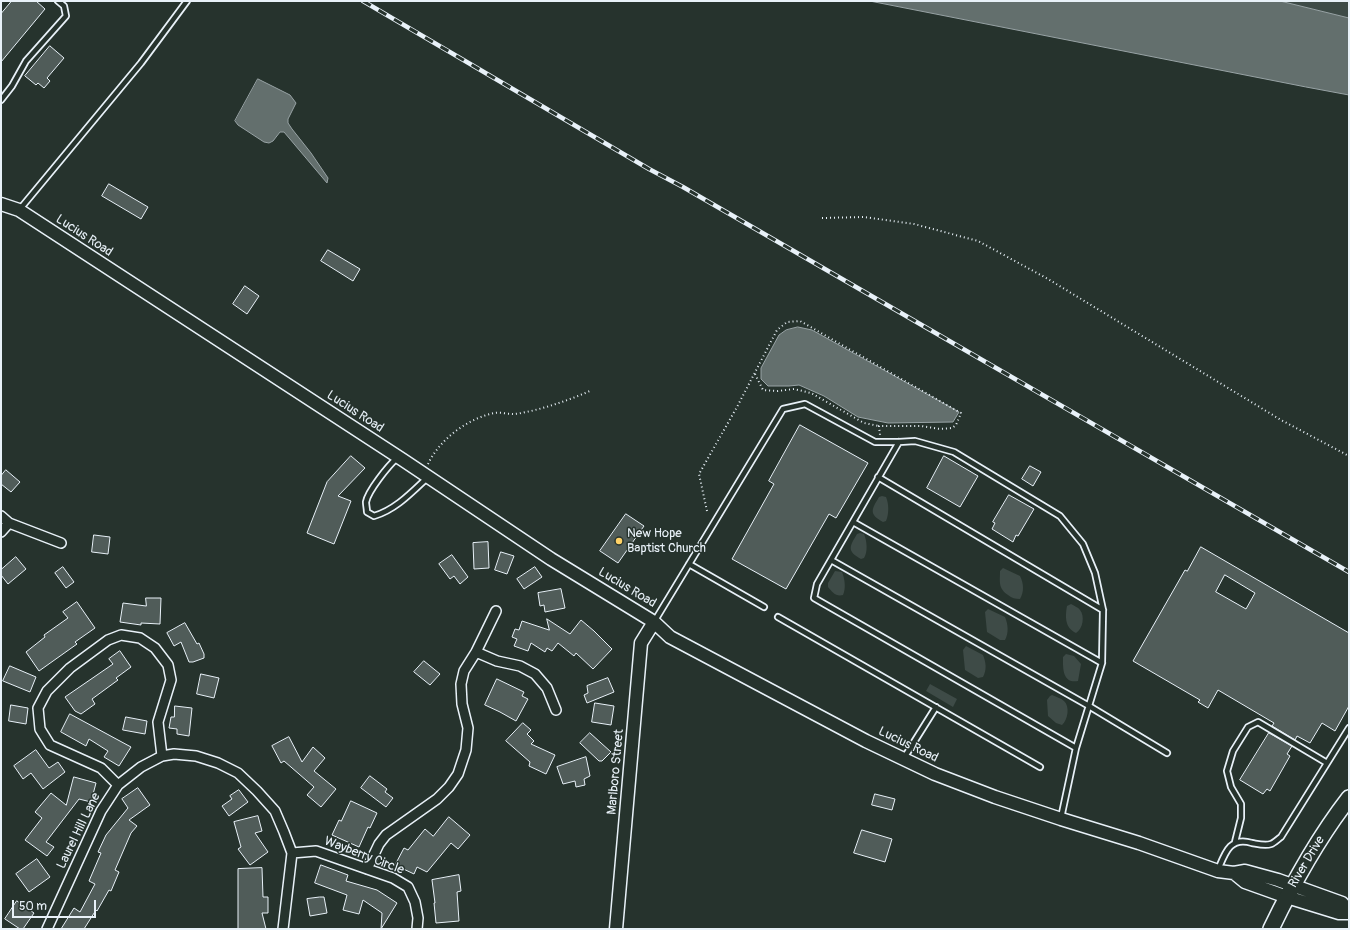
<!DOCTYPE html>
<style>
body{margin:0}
#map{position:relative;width:1350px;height:930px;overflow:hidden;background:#26332d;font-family:Pangolin,sans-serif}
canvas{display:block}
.frame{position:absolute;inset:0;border:2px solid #e8f1f8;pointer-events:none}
.scale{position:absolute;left:12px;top:900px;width:84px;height:18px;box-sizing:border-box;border:2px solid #e8f1f8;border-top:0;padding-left:5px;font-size:12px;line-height:14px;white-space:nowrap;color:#e8f1f8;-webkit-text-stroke:3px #26332d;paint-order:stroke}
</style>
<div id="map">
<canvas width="1350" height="930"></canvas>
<div class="frame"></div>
<div class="scale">50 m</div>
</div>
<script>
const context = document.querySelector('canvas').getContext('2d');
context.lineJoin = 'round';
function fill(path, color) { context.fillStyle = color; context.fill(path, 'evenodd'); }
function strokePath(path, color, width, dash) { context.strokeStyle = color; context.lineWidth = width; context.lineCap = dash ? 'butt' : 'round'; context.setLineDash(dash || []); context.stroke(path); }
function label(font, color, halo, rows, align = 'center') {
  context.font = font + ' Pangolin,sans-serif'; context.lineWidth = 3; context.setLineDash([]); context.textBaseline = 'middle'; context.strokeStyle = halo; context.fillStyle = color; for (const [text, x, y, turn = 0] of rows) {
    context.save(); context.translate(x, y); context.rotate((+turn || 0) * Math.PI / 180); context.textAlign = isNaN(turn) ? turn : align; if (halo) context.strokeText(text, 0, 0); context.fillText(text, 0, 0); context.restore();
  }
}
const green = new Path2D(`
 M 1280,1 L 1349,1 L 1349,18 Z
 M 882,496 L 886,497 C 889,504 889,514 886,521 L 883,522 C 868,514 872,509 879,497 Z
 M 860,533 L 864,534 C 867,541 868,552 864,558 L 861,559 C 846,551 850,546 857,534 Z
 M 1003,568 L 1020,576 C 1024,584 1024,592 1020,599 C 1015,599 1012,598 1008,595 C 998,588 1000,582 1000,571 Z
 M 835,571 L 842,572 C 845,579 846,589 843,595 C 836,597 832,592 828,587 L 828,583 Z
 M 1071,604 C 1074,606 1078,607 1080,610 C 1085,616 1083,629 1076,633 C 1065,628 1065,617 1067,606 Z
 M 988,609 L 1005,617 C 1008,624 1009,633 1005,640 L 1000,640 L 987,632 L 985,612 Z
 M 966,646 L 983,655 C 986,662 987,670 983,677 L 978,678 L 965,670 L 963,650 Z
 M 1066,654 L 1074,656 L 1081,664 L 1078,681 C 1062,684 1063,667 1063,657 Z
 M 930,684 L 957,699 L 953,707 L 926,691 Z
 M 1052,695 C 1056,697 1061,698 1064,701 C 1070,706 1068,720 1062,725 L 1056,723 L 1048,716 L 1047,700 L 1050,696 Z`);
const water = new Path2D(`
 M 870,1 L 1280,1 L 1349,18 L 1349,95 L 1306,87 Z
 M 258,79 L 290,95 L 296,103 L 288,119 L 288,123 L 292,129 L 311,153 L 328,178 L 327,183 L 284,132 L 280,132 L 273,141 L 269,143 L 264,142 L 238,125 L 235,121 Z
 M 798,327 L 812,330 L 959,412 L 953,422 L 888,423 L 858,417 L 824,396 L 799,385 L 789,386 L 768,386 L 761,379 L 761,368 L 779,335 L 786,330 Z`);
const building = new Path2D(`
 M 12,1 L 36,1 L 45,9 L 1,62 L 1,14 Z
 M 50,46 L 64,58 L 47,78 L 50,81 L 44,88 L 38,83 L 36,85 L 25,76 Z
 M 109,184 L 148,207 L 141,219 L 102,196 Z
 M 328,250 L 360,269 L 353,281 L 321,261 Z
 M 245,286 L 259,296 L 247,314 L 233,304 Z
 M 800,425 L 868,463 L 836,518 L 829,514 L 786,589 L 732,559 L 774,484 L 769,481 Z
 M 351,456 L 365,468 L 338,496 L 351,501 L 334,544 L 307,533 L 327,482 Z
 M 944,456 L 978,476 L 960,507 L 927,488 Z
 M 1030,466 L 1041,472 L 1033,486 L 1022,479 Z
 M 6,470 L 20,482 L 11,492 L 1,484 L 1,476 Z
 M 1009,495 L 1034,509 L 1018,536 L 1016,535 L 1013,542 L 992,529 L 995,523 L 993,522 Z
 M 626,514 L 644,526 L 618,563 L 600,551 Z
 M 94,535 L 110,537 L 108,554 L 92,552 Z
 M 488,542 L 489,568 L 474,569 L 473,543 Z
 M 1201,547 L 1349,633 L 1349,706 L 1335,731 L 1322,723 L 1310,743 L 1297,736 L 1295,740 L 1272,726 L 1274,723 L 1218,690 L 1208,708 L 1198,702 L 1200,700 L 1133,661 L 1185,570 L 1187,571 ZM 1225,575 L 1255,593 L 1246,609 L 1216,592 Z
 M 501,552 L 514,556 L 507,574 L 495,570 Z
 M 452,555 L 468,577 L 460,584 L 454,576 L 450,579 L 439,564 Z
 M 16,557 L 26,569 L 8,584 L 1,575 L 1,570 Z
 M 63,567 L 74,582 L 66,588 L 55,573 Z
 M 535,567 L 542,577 L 524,589 L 517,579 Z
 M 561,589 L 565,608 L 545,612 L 544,605 L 540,606 L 538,593 Z
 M 146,598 L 161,598 L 160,624 L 141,623 L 141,625 L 120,622 L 123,603 L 146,606 Z
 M 77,602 L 95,628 L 75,642 L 77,644 L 39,671 L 26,652 L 45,637 L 44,635 L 68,618 L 63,612 Z
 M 547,619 L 570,634 L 581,620 L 594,631 L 612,649 L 593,669 L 576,653 L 574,656 L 558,643 L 552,651 L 547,648 L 545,652 L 531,643 L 528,651 L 514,646 L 517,639 L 512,637 L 515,629 L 519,630 L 522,621 L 549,630 Z
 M 185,623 L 197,644 L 199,643 L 204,654 L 204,658 L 193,662 L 189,662 L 181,642 L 174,646 L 167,633 Z
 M 120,651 L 131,667 L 116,678 L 118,680 L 92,699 L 95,704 L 81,714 L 75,711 L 65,697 L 113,664 L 109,659 Z
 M 424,661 L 440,674 L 430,685 L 414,672 Z
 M 10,666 L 36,677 L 30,692 L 3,681 Z
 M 201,674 L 219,678 L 214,698 L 197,694 Z
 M 608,678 L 614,692 L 587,703 L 584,695 L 588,693 L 587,686 Z
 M 497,679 L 524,692 L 522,696 L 528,699 L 516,721 L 500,712 L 485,705 Z
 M 595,703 L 614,706 L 611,725 L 592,722 Z
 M 11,705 L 28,708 L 26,724 L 9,721 Z
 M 175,706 L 192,708 L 189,736 L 177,734 L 177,729 L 169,728 L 171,717 L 174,717 Z
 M 70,714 L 131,747 L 119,766 L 104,757 L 108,751 L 89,739 L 86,746 L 61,732 Z
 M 126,717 L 147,721 L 145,734 L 123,730 Z
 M 523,723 L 531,730 L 527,734 L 534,741 L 531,744 L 555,755 L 546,774 L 529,766 L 530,762 L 506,741 Z
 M 590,733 L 611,752 L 602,761 L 599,761 L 580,743 Z
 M 1269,733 L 1292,746 L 1287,754 L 1290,756 L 1270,791 L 1267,789 L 1263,794 L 1240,780 Z
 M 289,737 L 302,762 L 313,747 L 325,758 L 314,771 L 336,789 L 321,807 L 307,795 L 314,787 L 284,761 L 281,763 L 272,746 Z
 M 36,750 L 49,768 L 58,762 L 65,772 L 43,789 L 31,773 L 23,779 L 14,766 Z
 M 586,757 L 590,776 L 584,779 L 585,785 L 576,787 L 575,781 L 563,784 L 557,767 Z
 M 370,776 L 387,789 L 385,792 L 393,798 L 386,807 L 361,788 Z
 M 74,777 L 96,783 L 91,802 L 79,799 L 46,842 L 54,847 L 47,856 L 25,840 L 42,818 L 35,812 L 51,793 L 66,805 Z
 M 138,788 L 150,805 L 129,820 L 137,826 L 131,833 L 115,870 L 119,872 L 111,891 L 109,890 L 97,911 L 96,910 L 84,929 L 61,929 L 74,908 L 80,912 L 95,884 L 89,881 L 101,853 L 98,852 L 106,835 L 128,808 L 122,799 Z
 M 239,790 L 248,802 L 229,816 L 222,806 L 232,799 L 230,796 Z
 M 875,794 L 895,799 L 892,810 L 872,805 Z
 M 351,801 L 377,813 L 370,828 L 368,827 L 359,847 L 332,835 L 339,820 L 341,821 Z
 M 258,816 L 262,831 L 255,833 L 268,852 L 250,865 L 238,849 L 241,847 L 234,822 Z
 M 449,817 L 470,835 L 458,849 L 451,843 L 427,872 L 417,867 L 414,874 L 395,865 L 404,848 L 408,850 L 425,829 L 433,836 Z
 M 862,830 L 892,839 L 885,862 L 854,853 Z
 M 37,859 L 50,877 L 29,892 L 16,874 Z
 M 321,865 L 348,875 L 346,881 L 377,890 L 397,903 L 381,929 L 382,913 L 363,900 L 359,914 L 343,910 L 347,895 L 315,883 Z
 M 262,868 L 263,897 L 268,897 L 268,913 L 262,913 L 266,929 L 238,929 L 238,869 Z
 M 459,875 L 461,891 L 457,892 L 459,921 L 436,923 L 434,903 L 435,903 L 432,880 Z
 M 320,897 L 324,897 L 327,913 L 310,916 L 307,899 Z
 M 17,901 L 34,913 L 23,929 L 20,929 L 5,919 Z`);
const path = new Path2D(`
 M 822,218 L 864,217 L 914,224 L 978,241 L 1048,279 L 1281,420 L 1349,456
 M 755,374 L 763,390 L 778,391 L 794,389 L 811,393 L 864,423 L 879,426
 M 428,464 C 440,439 467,419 494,413 C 500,412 507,414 513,414 C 519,414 525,412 531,411 C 552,406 572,399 592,390
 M 707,511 L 699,474 L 737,407 L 777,330 L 787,322 L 800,321 L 961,413 L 956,425 L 952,428 L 940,429 L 921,426 L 879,426 L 880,435`);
const service = new Path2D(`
 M 1,100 L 12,86 L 26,61 L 66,16 L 64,6 L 58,1
 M 20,209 L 141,63 L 187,1
 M 899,442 L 817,584 L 814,598 L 1076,748
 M 397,458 C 388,466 368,491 366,502 C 366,505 367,509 367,512 L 374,516 C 395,510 411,493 427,478
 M 878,477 L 1103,610
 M 853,522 L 1102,663
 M 831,560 L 1089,706 L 1167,753
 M 689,564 L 764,607
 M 778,617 L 1040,767
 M 654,622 L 783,409 L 805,404 L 875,442 L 899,442 L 915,441 L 954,452 L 1060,516 L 1083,544 L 1095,573 L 1103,610 L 1102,663 L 1076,748 L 1061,818
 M 904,758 L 936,707
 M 1235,842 L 1241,818 L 1241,804 L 1231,787 L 1227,771 L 1233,751 L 1248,727 L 1258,722 L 1327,763
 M 1218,870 C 1225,853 1230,836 1252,843 C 1258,844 1265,846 1271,844 C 1274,843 1278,839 1281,837 L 1349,728`);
const minor = new Path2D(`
 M 1,516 L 9,523 L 61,543
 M 1,532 L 9,523
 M 476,652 L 497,661 L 520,666 L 535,674 L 547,688 L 556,710
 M 118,785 L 101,768 L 50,745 L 40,729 L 38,708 L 47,691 L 70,668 L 108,640 L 121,635 L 140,638 L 155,648 L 168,665 L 171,680 L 158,722 L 162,756
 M 292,853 L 316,851 L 393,878 L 408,887 L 415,902 L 418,918 L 417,929
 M 367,869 L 379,844 L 386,835 L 437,799 L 449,787 L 458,774 L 466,750 L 468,728 L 462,704 L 461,684 L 464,671 L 476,652 L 496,611
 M 47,929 L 101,811 L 118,785 L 141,767 L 162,756 L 174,754 L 196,756 L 218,763 L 238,773 L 257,791 L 275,811 L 284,832 L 292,853 L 283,929`);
const tertiary = new Path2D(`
 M 1,204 L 19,210 L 403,460 L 551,559 L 654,622 L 670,637 L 866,741 L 935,774 L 995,797 L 1061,819 L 1139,843 L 1218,871 L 1234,873 L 1245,871 L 1278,880 L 1342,903 L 1349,911
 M 1234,873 L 1245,882 L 1287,897 L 1339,913 L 1349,913
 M 616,929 L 641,643 L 654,622`);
const primary = new Path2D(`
 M 1271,929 C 1293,883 1318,838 1349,798`);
const rail = new Path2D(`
 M 363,1 L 649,169 L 683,187 L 1349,572`);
const markers = [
 [619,541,4,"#ffd166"]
];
const streetNames = [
 ["Lucius Road",84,236,33],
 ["Lucius Road",355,412,33],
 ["Lucius Road",627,588,31],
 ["Lucius Road",908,745,26],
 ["Marlboro Street",616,772,-85],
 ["Laurel Hill Lane",79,831,-64],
 ["Wayberry Circle",364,856,21],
 ["River Drive",1307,862,-59]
];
const poiNames = [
 ["New Hope",627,534],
 ["Baptist Church",627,549]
];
fill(green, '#3e4b47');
fill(water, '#636f6d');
strokePath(water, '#98a3a5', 1);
fill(building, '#505c59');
strokePath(building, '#e8f1f8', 1);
strokePath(service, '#e8f1f8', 8);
strokePath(minor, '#e8f1f8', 12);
strokePath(tertiary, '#e8f1f8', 15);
strokePath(primary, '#e8f1f8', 18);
strokePath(path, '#e8f1f8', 2, [1, 3]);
strokePath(service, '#26332d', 4.5);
strokePath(minor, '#26332d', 9);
strokePath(tertiary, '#26332d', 12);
strokePath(primary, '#26332d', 15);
strokePath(rail, '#e8f1f8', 4.5);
strokePath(rail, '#26332d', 3, [9]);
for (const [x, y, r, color] of markers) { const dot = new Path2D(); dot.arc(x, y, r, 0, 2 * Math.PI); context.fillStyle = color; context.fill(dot); strokePath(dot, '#26332d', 1.5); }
label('13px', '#e8f1f8', '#26332d', streetNames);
label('13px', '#e8f1f8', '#26332d', poiNames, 'left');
</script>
